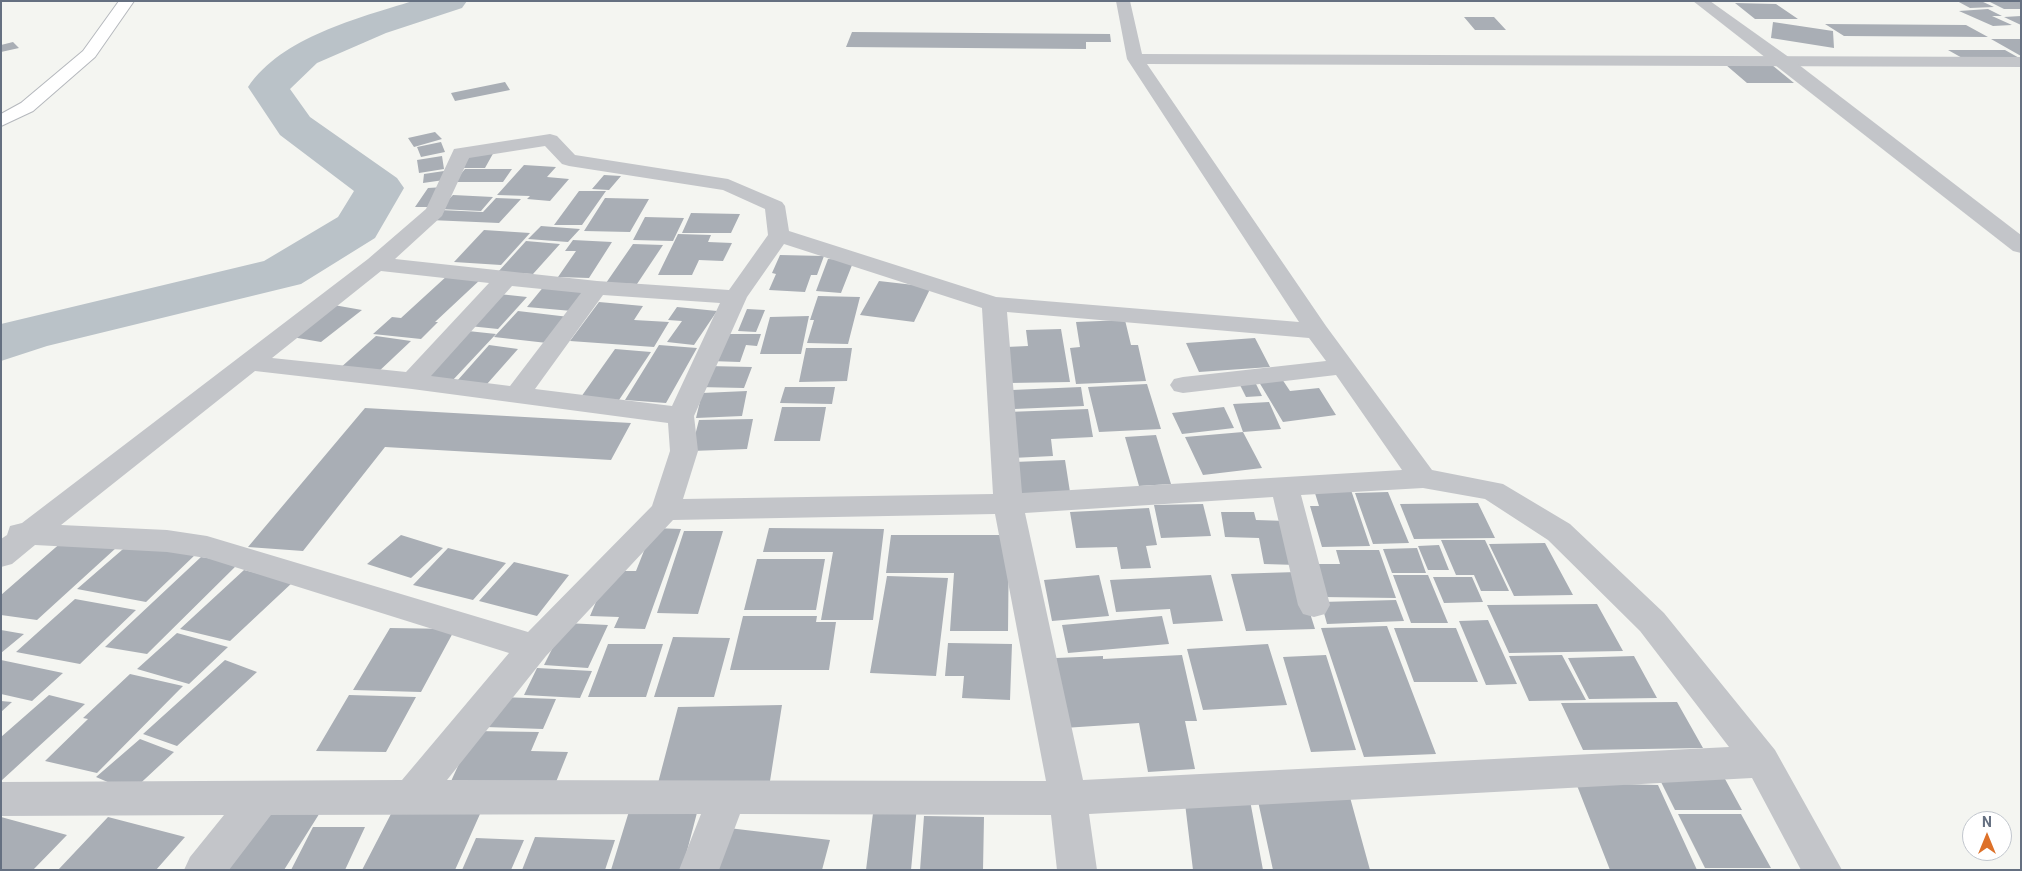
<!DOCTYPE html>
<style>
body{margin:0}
#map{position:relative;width:2022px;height:871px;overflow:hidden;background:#f4f5f1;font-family:Roboto,sans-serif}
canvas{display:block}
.frame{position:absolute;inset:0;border:2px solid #657081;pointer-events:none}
.north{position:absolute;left:1962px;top:811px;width:50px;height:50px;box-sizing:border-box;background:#fff;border:1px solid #c1c6cd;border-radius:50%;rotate:0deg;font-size:14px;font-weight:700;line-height:20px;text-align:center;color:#657081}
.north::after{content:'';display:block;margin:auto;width:18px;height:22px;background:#dd7129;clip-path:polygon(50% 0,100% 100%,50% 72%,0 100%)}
</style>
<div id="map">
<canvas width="2022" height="871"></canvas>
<div class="frame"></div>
<div class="north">N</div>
</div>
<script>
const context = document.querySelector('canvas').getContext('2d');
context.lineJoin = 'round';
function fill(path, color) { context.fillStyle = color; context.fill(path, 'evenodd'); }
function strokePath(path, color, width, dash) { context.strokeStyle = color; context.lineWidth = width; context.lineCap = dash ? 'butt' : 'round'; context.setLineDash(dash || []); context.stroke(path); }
const river = new Path2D(`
 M 413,1 L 467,1 L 462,8 L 386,33 L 317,63 L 290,89 L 310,117 L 397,178 L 404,188 L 375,238 L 301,284 L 47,346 L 1,361 L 1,324 L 264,261 L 338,217 L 354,191 L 280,135 L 248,87 C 282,37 358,18 413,1 Z`);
const building = new Path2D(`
 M 1957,1 L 1981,1 L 1994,7 L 1970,8 Z
 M 1988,1 L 2021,1 L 2021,9 L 2004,9 Z
 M 1735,3 L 1776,4 L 1798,19 L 1755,19 Z
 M 1988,9 L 2002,16 L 1992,16 L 2012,25 L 1993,26 L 1959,11 Z
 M 2021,16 L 2021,25 L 2004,17 Z
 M 1464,17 L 1494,17 L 1506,30 L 1475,30 Z
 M 1773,22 L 1833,31 L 1834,48 L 1771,38 Z
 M 1825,24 L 1966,25 L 1988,37 L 1844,36 Z
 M 852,32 L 1110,34 L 1111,42 L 1086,42 L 1086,49 L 846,47 Z
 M 1991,39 L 2021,39 L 2021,56 Z
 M 13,42 L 19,48 L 1,52 L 1,45 Z
 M 1948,50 L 2005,50 L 2021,59 L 1964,59 Z
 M 1726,65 L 1772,65 L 1794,83 L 1747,83 Z
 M 505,82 L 510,90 L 455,101 L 451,93 Z
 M 435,132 L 442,139 L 414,147 L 408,138 Z
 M 441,142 L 445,152 L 421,157 L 417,147 Z
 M 495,150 L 485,168 L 462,168 L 473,151 Z
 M 442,156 L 444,169 L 419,173 L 417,160 Z
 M 524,165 L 556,167 L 547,177 L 569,179 L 550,201 L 527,199 L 530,196 L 497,195 Z
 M 465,169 L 512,169 L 503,182 L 454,182 Z
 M 444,171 L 444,180 L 423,183 L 424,174 Z
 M 604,175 L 621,176 L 609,190 L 592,189 Z
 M 444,187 L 431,207 L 415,207 L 428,188 Z
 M 579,191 L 606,191 L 582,225 L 554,225 Z
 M 453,195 L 493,197 L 481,211 L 439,209 Z
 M 496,198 L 521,199 L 499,223 L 430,220 L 440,210 L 483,212 Z
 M 605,198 L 649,199 L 630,232 L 584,231 Z
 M 691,213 L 740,214 L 731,233 L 682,233 Z
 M 645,217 L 684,218 L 673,241 L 633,240 Z
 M 541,226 L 580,229 L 568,242 L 528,239 Z
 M 484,230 L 530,233 L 501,265 L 454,262 Z
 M 678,234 L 711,235 L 708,242 L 732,243 L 723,261 L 699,260 L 692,275 L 658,275 Z
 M 573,240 L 612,242 L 589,278 L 558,277 L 576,251 L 565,251 Z
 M 526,241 L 560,244 L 533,274 L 498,272 Z
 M 633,244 L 663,245 L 637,284 L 606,283 Z
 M 780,255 L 824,256 L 817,275 L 811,275 L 805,292 L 769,290 L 776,274 L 772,273 Z
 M 828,259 L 854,260 L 841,293 L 816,291 Z
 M 448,275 L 481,279 L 435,322 L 438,322 L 421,339 L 373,334 L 392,317 L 401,318 Z
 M 879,281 L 931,287 L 914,322 L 860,315 Z
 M 545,285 L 589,288 L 572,311 L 527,307 Z
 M 499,294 L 527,297 L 498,329 L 469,326 Z
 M 818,296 L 860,297 L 848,344 L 807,343 L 814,320 L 810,320 Z
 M 599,302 L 643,306 L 634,320 L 669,322 L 654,347 L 570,341 Z
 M 328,304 L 362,310 L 321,342 L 286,336 Z
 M 677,307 L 717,311 L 694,345 L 667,342 L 682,321 L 668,320 Z
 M 747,309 L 765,310 L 756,332 L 738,331 Z
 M 518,311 L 569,317 L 547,343 L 494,337 Z
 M 809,316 L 801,354 L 760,354 L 770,317 Z
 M 1125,320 L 1131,345 L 1138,345 L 1146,381 L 1076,384 L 1070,348 L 1080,347 L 1076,322 Z
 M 1061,329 L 1070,382 L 1009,383 L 1006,347 L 1028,346 L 1026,330 Z
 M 468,331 L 496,334 L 452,381 L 423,378 Z
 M 726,334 L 761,334 L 757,346 L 746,345 L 740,362 L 710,361 Z
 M 376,336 L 411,341 L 376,374 L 339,369 Z
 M 1255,338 L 1270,367 L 1199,372 L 1186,343 Z
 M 489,345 L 518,349 L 487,384 L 457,381 Z
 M 659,345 L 697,348 L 666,403 L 625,400 Z
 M 806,348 L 852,348 L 847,381 L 799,382 Z
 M 615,349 L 651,352 L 619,400 L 581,397 Z
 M 708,366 L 752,367 L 744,388 L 699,387 Z
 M 1282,379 L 1290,391 L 1319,388 L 1336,415 L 1283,422 L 1259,382 Z
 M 1254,380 L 1262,396 L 1246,397 L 1238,381 Z
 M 1147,384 L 1161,429 L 1099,432 L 1088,387 Z
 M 785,387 L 835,387 L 832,404 L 780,403 Z
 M 1081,387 L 1084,406 L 1014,409 L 1012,390 Z
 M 747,391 L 742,416 L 696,418 L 702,393 Z
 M 1269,402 L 1281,429 L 1243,432 L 1262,468 L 1203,475 L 1185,437 L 1243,432 L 1233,404 Z
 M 782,407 L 826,407 L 820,441 L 774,441 Z
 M 1224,407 L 1234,428 L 1182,434 L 1172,413 Z
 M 365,408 L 631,423 L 611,460 L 385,447 L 303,551 L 248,547 Z
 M 1088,409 L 1093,437 L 1051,439 L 1053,456 L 1012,458 L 1007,412 Z
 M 753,419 L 747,449 L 691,451 L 699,420 Z
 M 1156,435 L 1171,484 L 1139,486 L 1125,437 Z
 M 1065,460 L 1070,492 L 1018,494 L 1014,462 Z
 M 1314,490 L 1351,490 L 1370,546 L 1322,547 L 1310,506 L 1319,506 Z
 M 1388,492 L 1409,543 L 1373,544 L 1355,493 Z
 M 1478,503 L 1495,538 L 1414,539 L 1400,504 Z
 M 1203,504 L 1211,536 L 1161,538 L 1154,505 Z
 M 1149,508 L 1157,545 L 1146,546 L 1151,568 L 1121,569 L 1117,547 L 1076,548 L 1070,512 Z
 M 1221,512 L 1254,512 L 1256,520 L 1287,521 L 1297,565 L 1264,564 L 1259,538 L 1225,537 Z
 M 653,528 L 681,529 L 645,629 L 614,628 L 619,617 L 590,616 L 609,571 L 636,571 Z
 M 769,528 L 884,529 L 873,620 L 821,620 L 833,552 L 763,552 Z
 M 684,531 L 723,531 L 698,614 L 657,613 Z
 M 401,535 L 443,548 L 411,578 L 367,564 Z
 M 891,535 L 1009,535 L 1008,631 L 950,631 L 954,573 L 886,573 Z
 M 1441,540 L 1485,540 L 1509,591 L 1481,591 L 1474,575 L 1456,575 Z
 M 63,541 L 116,548 L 37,620 L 1,615 L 1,595 Z
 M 130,543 L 196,554 L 146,602 L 77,589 Z
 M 1545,543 L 1573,595 L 1514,596 L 1489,544 Z
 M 1439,545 L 1449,570 L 1428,570 L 1418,546 Z
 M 448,548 L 506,563 L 473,600 L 413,585 Z
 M 1417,548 L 1426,573 L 1392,573 L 1383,549 Z
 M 1336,550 L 1379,550 L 1396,598 L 1323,597 L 1314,564 L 1340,564 Z
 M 201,557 L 239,563 L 147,654 L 105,647 Z
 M 757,559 L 825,559 L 816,610 L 744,610 Z
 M 514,562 L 569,575 L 537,616 L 479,601 Z
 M 244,570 L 293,582 L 230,641 L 180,629 Z
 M 1297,572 L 1315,629 L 1246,631 L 1231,574 Z
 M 1099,575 L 1109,616 L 1052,621 L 1044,580 Z
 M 1211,575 L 1223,621 L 1173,624 L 1170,609 L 1116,612 L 1110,580 Z
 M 1393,575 L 1428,575 L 1448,623 L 1411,623 Z
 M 887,576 L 948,578 L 936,676 L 870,673 Z
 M 1433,577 L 1472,577 L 1483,602 L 1444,603 Z
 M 75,599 L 136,610 L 80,664 L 16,652 Z
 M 1396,600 L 1404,621 L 1327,624 L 1321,602 Z
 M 1597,604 L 1623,651 L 1509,653 L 1487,605 Z
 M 743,616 L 817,616 L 816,622 L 836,622 L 829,670 L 730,670 Z
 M 1162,616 L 1169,644 L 1068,653 L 1062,625 Z
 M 1488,620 L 1517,684 L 1486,685 L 1459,621 Z
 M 565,623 L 608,625 L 588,668 L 544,665 Z
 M 1387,626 L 1436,754 L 1364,757 L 1321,628 Z
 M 390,628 L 455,629 L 421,692 L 353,690 Z
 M 1394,628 L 1456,628 L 1478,682 L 1414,682 Z
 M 1,630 L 24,634 L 1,653 Z
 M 177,633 L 228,647 L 189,684 L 137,669 Z
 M 673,637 L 730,638 L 714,697 L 654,697 Z
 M 948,643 L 1012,644 L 1010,700 L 962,698 L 964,676 L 945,676 Z
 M 608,644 L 663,644 L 646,697 L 588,697 Z
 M 1268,644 L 1287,705 L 1203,710 L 1187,649 Z
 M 1182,655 L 1197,721 L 1185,721 L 1195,769 L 1148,772 L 1139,723 L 1064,728 L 1056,658 L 1103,656 L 1103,659 Z
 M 1326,655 L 1356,750 L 1311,752 L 1283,657 Z
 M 1562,655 L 1586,700 L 1529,701 L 1509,656 Z
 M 1634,656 L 1657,698 L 1589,699 L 1568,658 Z
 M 1,660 L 63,673 L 32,701 L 1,694 Z
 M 225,660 L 257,672 L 177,746 L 143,734 Z
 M 537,668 L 592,671 L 580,698 L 524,695 Z
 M 130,674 L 183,686 L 97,773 L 45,761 L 88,719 L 83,718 Z
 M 49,695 L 85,704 L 1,781 L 1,737 Z
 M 349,695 L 416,697 L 386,752 L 316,751 Z
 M 500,697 L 556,699 L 543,729 L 486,727 Z
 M 1,701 L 12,702 L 1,712 Z
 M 1677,702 L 1703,748 L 1583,750 L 1561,703 Z
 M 782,705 L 770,781 L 658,783 L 678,707 Z
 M 474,731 L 539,732 L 531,751 L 568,752 L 552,792 L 447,790 Z
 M 140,739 L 174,752 L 131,792 L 96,777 Z
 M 1654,768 L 1719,768 L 1742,810 L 1675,810 Z
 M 1576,783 L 1658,785 L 1697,870 L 1610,870 Z
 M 1348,790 L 1370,870 L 1273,870 L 1256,792 Z
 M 1184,795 L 1249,795 L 1263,870 L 1193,870 Z
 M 874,805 L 917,806 L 911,870 L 866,870 Z
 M 255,806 L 321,811 L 284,870 L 213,870 Z
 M 630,808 L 698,809 L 682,870 L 611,870 Z
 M 393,810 L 480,814 L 455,870 L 362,870 Z
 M 1678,814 L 1741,814 L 1771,868 L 1705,868 Z
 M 924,816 L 984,817 L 983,870 L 920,870 Z
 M 1,817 L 67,835 L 33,870 L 1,870 Z
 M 108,817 L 185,837 L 156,870 L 58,870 Z
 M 313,827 L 365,827 L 345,870 L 291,870 Z
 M 720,827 L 830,840 L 822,870 L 705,870 Z
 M 535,837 L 615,840 L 605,870 L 522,870 Z
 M 476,838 L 524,840 L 511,870 L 462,870 Z`);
const minor = new Path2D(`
 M 1116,1 L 1130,1 L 1142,54 L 2021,57 L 2021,67 L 1147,64 L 1326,326 L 1432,470 L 1503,484 L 1570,524 L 1664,613 L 1775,750 L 1842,870 L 1801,870 L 1752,778 L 1089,814 L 1097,870 L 1057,870 L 1051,815 L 740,814 L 719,870 L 679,870 L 701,814 L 271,815 L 229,870 L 184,870 L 190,857 L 224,815 L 1,816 L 1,782 L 402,780 L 509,653 L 206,558 L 167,552 L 35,545 L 12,564 L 1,567 L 1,539 L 7,535 L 10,526 L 22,523 L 368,259 L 426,209 L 454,149 L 550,134 L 557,136 L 575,155 L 728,179 L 782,202 L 785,206 L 789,231 L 996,297 L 1299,322 L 1127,59 ZM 545,146 L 562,164 L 569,166 L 723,190 L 765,209 L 768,235 L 729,290 L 597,281 L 395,259 L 442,216 L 469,158 ZM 784,244 L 982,308 L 993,494 L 683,499 L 698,451 L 694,416 L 747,297 ZM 381,271 L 489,283 L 406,372 L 272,358 ZM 512,286 L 581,293 L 510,386 L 431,376 ZM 603,295 L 720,303 L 672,406 L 535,389 ZM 1007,312 L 1309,338 L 1326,361 L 1183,377 L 1174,379 L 1170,385 L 1174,391 L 1183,393 L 1336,375 L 1402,470 L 1022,493 ZM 255,371 L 412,389 L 668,423 L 670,451 L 652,506 L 528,632 L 207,536 L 167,530 L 61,525 ZM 1423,488 L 1485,499 L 1548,540 L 1640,631 L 1729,747 L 1083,780 L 1025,513 L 1273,497 L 1298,605 L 1303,614 L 1314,617 L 1325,614 L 1330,605 L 1301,495 ZM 995,514 L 1046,781 L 447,780 L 546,656 L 673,520 Z`);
const tertiary = new Path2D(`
 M 1693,1 L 1710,1 L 1790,58 L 2021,235 L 2021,253 L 2013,251 Z`);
const secondary = new Path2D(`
 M 119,1 L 134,1 L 95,57 L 33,111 L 1,126 L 1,114 L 21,103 L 83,51 Z`);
fill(river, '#bac2c8');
fill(building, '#a9aeb5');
strokePath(secondary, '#b5b8bd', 2);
fill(minor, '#c3c5c9');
fill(tertiary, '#c3c5c9');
fill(secondary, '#fff');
</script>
